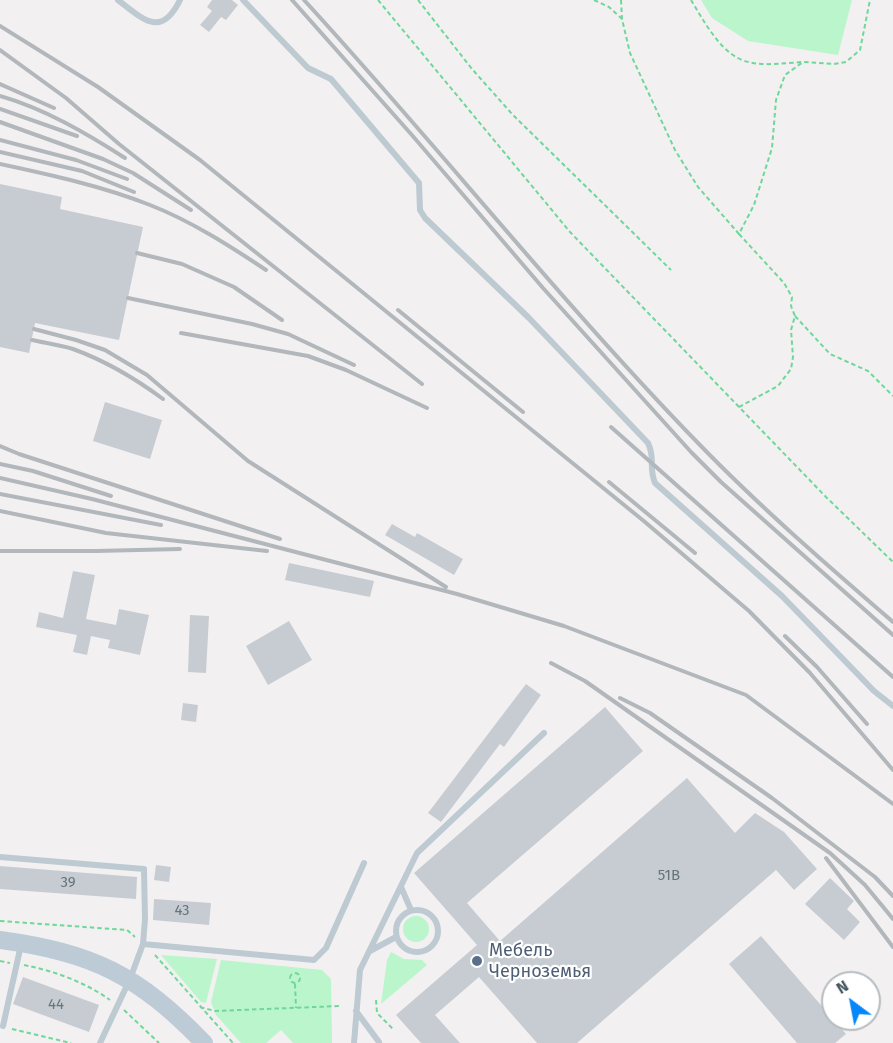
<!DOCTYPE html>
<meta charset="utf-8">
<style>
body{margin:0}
#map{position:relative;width:893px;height:1043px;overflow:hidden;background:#f3f0f1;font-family:"Fira Sans",sans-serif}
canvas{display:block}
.north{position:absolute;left:821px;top:971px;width:60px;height:60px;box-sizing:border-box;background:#fff;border:2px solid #b5bcc0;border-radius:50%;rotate:328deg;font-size:16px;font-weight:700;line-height:24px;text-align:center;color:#465761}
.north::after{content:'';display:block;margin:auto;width:21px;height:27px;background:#0487fa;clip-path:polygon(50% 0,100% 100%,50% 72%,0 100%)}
</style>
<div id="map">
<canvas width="893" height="1043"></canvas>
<div class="north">N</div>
</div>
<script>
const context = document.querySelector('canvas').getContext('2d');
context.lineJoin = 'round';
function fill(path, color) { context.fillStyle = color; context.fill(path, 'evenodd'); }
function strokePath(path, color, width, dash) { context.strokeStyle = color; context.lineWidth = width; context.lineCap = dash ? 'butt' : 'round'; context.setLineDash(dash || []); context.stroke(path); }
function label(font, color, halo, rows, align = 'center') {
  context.font = font + ' "Fira Sans",sans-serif'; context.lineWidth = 4.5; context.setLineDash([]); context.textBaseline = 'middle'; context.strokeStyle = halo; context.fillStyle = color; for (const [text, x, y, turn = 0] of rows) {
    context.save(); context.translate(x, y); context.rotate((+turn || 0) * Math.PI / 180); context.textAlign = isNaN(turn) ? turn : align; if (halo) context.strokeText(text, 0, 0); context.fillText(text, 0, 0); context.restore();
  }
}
const green = new Path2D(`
 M 701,0 L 852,0 L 838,55 L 748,41 L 712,18 Z
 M403 929a13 13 0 1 1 26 0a13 13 0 1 1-26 0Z
 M 391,952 L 404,959 L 422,960 L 427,965 L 381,1004 L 387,960 Z
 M 161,955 L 217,959 L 206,1003 L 201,1002 Z
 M 221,960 L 322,970 L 331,979 L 332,1043 L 293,1043 L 281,1030 L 266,1043 L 241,1043 L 216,1015 L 211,1002 Z`);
const building = new Path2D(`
 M 212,0 L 232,0 L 238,5 L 226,20 L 221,17 L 209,32 L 200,25 L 212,11 L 207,7 Z
 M 0,184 L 62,197 L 60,209 L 143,227 L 119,340 L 35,323 L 29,353 L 0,347 Z
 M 105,402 L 162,420 L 150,459 L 93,441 Z
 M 392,524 L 415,537 L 417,533 L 463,559 L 454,575 L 385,535 Z
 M 289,563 L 374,581 L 370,597 L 285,580 Z
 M 73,571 L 95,575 L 86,619 L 116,625 L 119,609 L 149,615 L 140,655 L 108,648 L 110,640 L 91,636 L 87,655 L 73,652 L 77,635 L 36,627 L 39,612 L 63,618 Z
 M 190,615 L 209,616 L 206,673 L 188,672 Z
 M 289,621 L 312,660 L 268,685 L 246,646 Z
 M 526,684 L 541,695 L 504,747 L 500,744 L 441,822 L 428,813 Z
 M 183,703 L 198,705 L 196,722 L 181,720 Z
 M 605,707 L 643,751 L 467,903 L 500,941 L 687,778 L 735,833 L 755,813 L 784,832 L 817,869 L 794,890 L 776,870 L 577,1043 L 537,1043 L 479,977 L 435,1015 L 460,1043 L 421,1043 L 396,1015 L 477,945 L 414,873 Z
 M 156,865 L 171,867 L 169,882 L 154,880 Z
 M 0,866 L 137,877 L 136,899 L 0,889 Z
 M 830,878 L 854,901 L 847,909 L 860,922 L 844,940 L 805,904 Z
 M 154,899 L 211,903 L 209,925 L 153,920 Z
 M 761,936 L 846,1034 L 835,1043 L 797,1043 L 729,964 Z
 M 23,977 L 99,1005 L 89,1032 L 13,1004 Z`);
const path = new Path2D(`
 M 378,0 L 570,232 L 826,497 L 893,562
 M 418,0 L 472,69 L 513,115 L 671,270
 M 594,0 L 609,7 L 622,19
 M 621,0 L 622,19 L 630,53 L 675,150 L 698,187 L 739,234
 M 691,0 C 702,18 718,48 738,58 C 756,68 783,63 803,62
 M 795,316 L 830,354 L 868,371 L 893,396
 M 739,407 L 778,386 L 791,369 L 793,357 L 791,330 L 795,316 L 791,306 L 792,297 L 784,283 L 739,234 L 754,205 L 772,148 L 776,100 L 785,75 L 803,62 L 834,64 L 846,62 L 860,50 L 870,0
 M 0,921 L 127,930 L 135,937
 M 155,955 L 233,1043
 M 0,961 L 10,963
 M 24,965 C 54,971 85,982 110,1000
 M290 978a5 5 0 1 1 10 0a5 5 0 1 1-10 0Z
 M 295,984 L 296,1008
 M 376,1000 L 377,1013 L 394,1030
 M 200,1007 L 215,1011 L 340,1006
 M 124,1010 L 159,1043
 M 12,1029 L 71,1043`);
const lane = new Path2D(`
 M 118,0 C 143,19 161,39 180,0
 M 243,0 L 308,68 L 331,79 L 419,183 L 420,210 L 425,218 L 529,318 L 648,443 C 656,460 648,466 655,483 L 782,596 L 874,691 L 893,706
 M 0,857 L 144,869 L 145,919 L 143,944
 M 401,887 L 411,910
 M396 931a21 21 0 1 1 42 0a21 21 0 1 1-42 0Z
 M 370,951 L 396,937
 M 356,1011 L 379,1042
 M 3,1026 L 21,945
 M 100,1043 L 130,979 L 143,944 L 314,960 L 326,948 L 364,863
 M 354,1043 L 360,970 L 417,853 L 544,733`);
const secondary = new Path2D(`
 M 0,940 C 94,953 138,975 204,1043`);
const rail = new Path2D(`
 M 292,0 L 411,134 L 543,288 L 691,452 L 721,482 L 893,635
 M 304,0 C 438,146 561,302 699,444 C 760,507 827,565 893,622
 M 0,26 L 98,87 L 200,160 L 645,522 L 749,611 L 810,673 L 893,770
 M 0,50 L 66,98 L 119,144 L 422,384
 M 0,84 L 54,108
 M 0,96 C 45,109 86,133 125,158
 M 0,109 L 77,136
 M 0,122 L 103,159 L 133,173 L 191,210
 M 0,140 L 76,160 L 127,179
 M 0,152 L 82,171 L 134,192
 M 0,164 C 51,175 102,186 150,205 C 191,221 230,246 266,270
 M 137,253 L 182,264 L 234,287 L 282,320
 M 128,298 L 252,324 L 288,334 L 354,365
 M 398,310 L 523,412
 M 34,329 L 76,340 L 105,350 L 147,375 L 248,461 L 446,587
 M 181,333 L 308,356 L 346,370 L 427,408
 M 32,340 C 45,343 60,345 73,349 C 106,361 136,379 163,399
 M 611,427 L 893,677
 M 0,446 L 19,454 L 280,539
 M 0,464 L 33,471 L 111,496
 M 0,478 L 92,499 L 457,594 L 564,626 L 746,695 L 893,804
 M 609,482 L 695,553
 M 0,494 L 161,525
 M 0,511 L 106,533 L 267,551
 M 0,551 L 96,551 L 180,549
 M 785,636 L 817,667 L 867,724
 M 551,663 L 585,681 L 830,853 L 865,885 L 893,919
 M 620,698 L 650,713 L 772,798 L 875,877 L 893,896
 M 826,858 L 893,947`);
const markers = [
 [477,961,6,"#5c6f8a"]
];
const numberNames = [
 ["51В",669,876],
 ["39",68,883],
 ["43",182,911],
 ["44",56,1005]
];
const serviceNames = [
 ["Мебель",489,951],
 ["Черноземья",489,972]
];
fill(green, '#bbf5cc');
fill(building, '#c7ccd2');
strokePath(path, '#6fd79a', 2, [4.5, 3]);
strokePath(lane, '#bdcad2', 6);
strokePath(secondary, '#bccbd6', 18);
strokePath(rail, '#b2b7bc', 4);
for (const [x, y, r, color] of markers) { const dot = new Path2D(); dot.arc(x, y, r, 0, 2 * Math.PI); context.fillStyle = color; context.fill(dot); strokePath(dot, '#fff', 2); }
label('15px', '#66747d', null, numberNames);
label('18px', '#4e5e75', '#fff', serviceNames, 'left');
</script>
